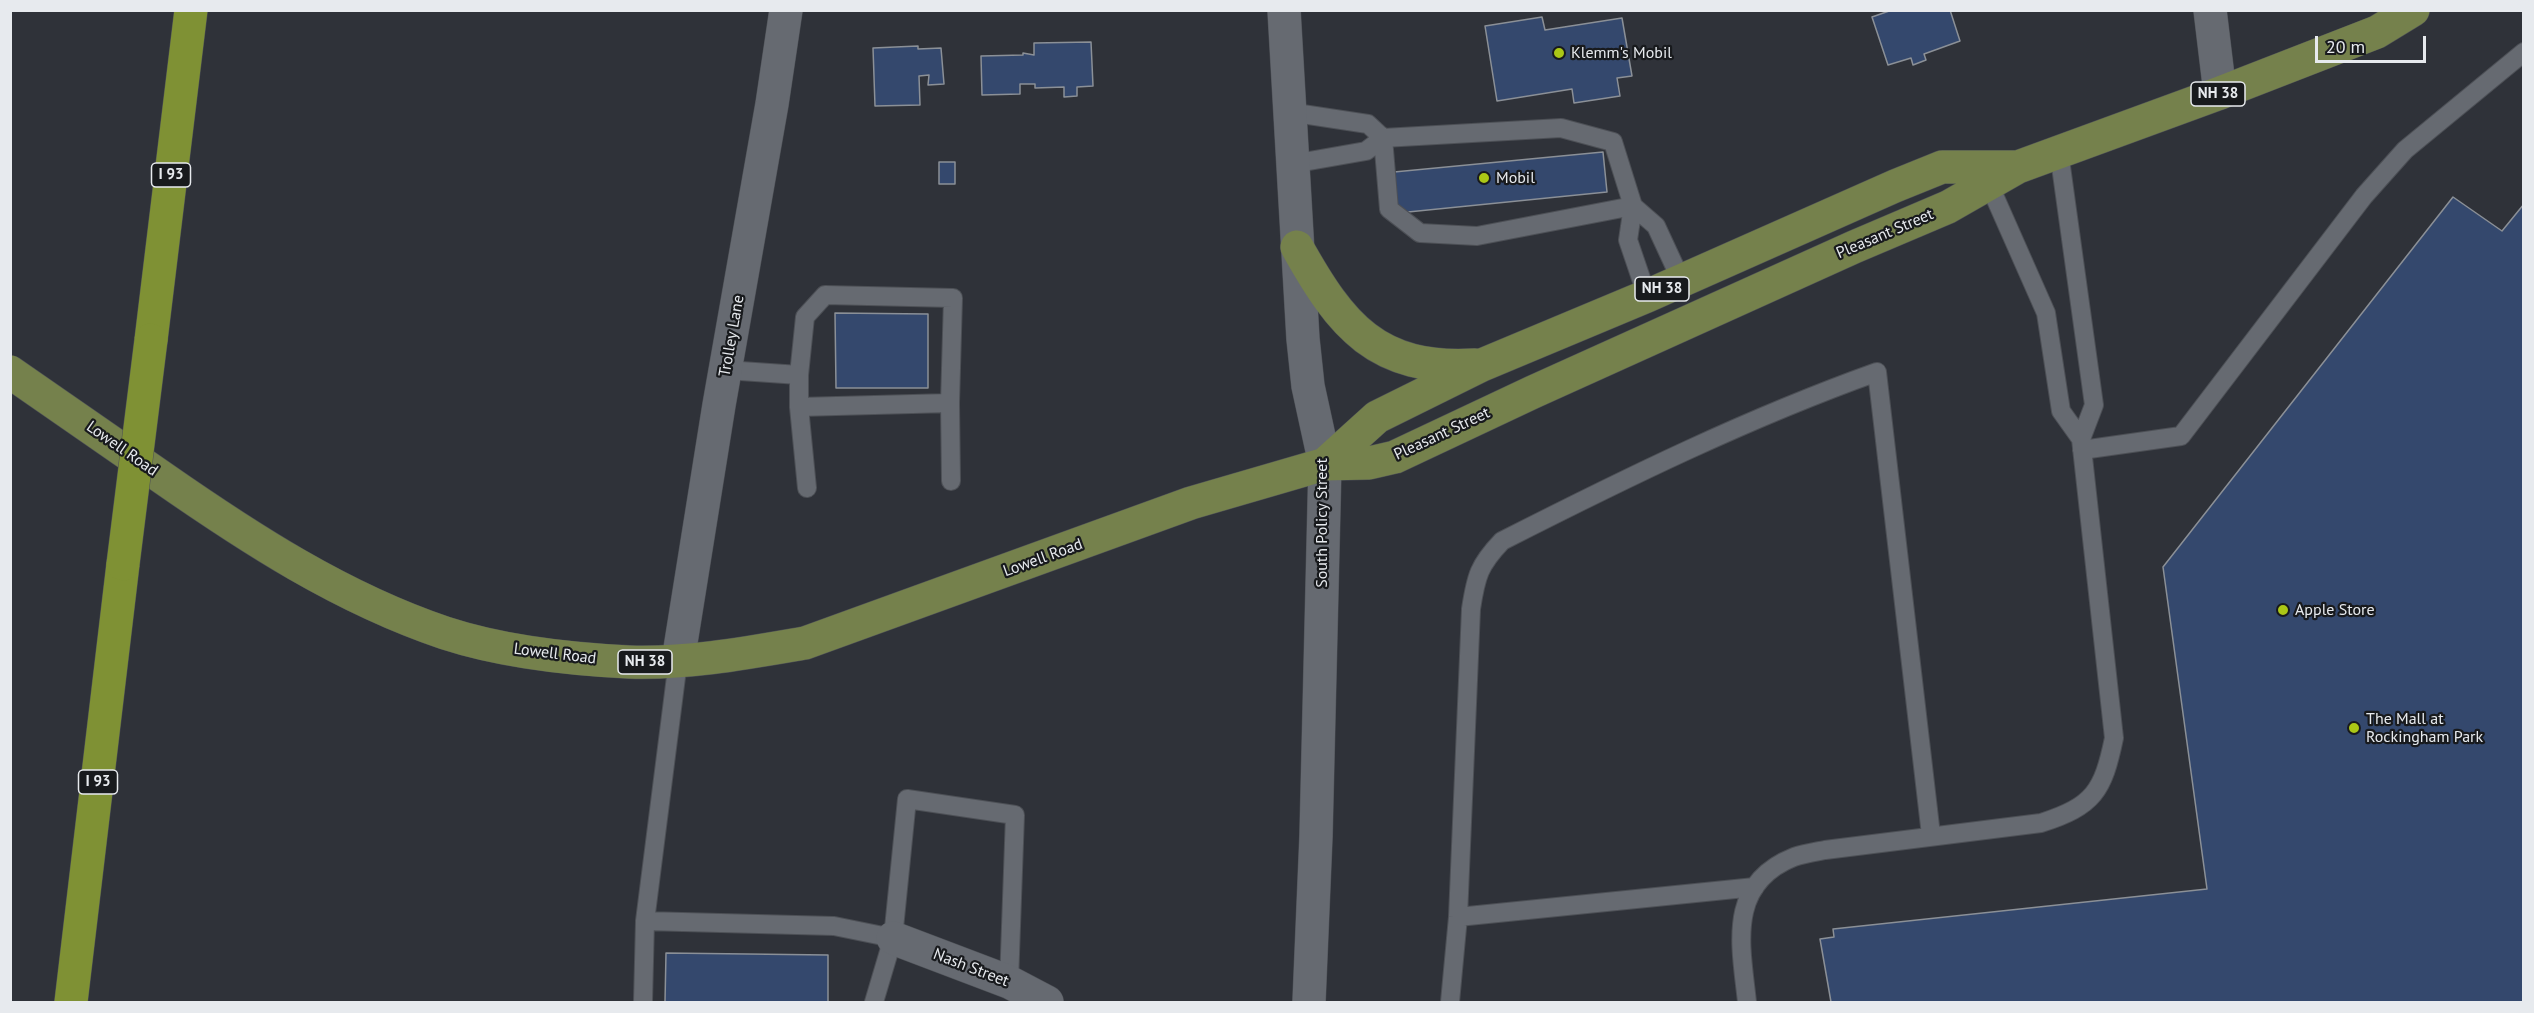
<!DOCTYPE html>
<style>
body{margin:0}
#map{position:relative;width:2534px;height:1013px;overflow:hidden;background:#2f3239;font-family:"PT Sans",sans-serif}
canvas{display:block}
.frame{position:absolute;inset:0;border:12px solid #e7eaee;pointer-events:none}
.scale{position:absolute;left:2315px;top:36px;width:111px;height:27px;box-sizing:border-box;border:3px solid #e7eaee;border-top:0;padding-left:8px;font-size:18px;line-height:21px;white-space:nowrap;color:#e7eaee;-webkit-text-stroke:4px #181a1d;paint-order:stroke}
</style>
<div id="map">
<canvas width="2534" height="1013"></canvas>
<div class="frame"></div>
<div class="scale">20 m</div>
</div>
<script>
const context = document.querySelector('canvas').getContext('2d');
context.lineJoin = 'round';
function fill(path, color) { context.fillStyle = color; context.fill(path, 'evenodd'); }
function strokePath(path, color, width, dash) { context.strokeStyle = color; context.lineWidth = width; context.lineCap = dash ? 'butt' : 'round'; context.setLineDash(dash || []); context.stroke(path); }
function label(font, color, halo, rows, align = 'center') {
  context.font = font + ' "PT Sans",sans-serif'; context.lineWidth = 4.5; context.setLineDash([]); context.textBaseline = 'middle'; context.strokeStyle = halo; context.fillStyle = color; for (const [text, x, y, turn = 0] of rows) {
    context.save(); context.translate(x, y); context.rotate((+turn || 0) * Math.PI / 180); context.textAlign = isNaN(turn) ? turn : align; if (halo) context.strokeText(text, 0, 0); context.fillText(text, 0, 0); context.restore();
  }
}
const building = new Path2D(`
 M 1892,10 L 1950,10 L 1960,41 L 1924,54 L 1926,60 L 1913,65 L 1911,58 L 1888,65 L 1872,17 Z
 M 1542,17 L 1545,30 L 1622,18 L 1632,76 L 1617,78 L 1620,96 L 1574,103 L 1572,89 L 1497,101 L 1485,26 Z
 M 1091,42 L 1093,86 L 1077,87 L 1077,96 L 1064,97 L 1064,87 L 1035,88 L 1035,84 L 1020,84 L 1020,94 L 982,95 L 981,56 L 1023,55 L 1023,53 L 1034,55 L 1034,43 Z
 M 918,46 L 918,49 L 941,48 L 944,84 L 928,85 L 929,75 L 919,76 L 920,105 L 875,106 L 873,48 Z
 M 1603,152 L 1607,192 L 1398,213 L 1394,172 Z
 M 939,162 L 955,162 L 955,184 L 939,184 Z
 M 2453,197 L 2502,231 L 2524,204 L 2524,1002 L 1831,1002 L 1820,939 L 1834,937 L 1833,929 L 2207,889 L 2163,567 Z
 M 835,313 L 928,314 L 928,388 L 836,388 Z
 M 666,953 L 828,955 L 828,1002 L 665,1002 Z`);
const lane = new Path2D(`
 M 1289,112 L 1368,124 L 1383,138 L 1389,209 L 1420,233 L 1477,236 L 1633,206
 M 1292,164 L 1366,151 L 1383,138 L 1561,128 L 1613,142 L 1633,206 L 1628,240 L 1647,296
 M 1989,184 L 2046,313 L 2061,411 L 2081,439
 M 1633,206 L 1656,226 L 1681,280
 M 726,370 L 799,375 L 799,407 L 807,488
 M 799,375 L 805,317 L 825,295 L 953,298 L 950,403 L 951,481
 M 799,407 L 950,403
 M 2082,450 L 2181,436 L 2364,196 L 2405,150 L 2524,52
 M 1458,917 L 1755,887
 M 645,921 L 834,926 L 893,938
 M 643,1002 L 645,921 L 678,661
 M 874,1002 L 893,938 L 907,799 L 1015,815 L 1009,982
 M 1450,1002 L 1458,917 L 1471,609 C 1476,576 1479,565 1502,541 C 1624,479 1748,418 1877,372 L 1931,835
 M 1747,1002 C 1741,946 1726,884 1794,857 C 1803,854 1815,852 1825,850 L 2041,823 C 2094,806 2103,791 2114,738 L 2081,439 L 2094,405 L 2059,152`);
const street = new Path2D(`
 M 2210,10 L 2220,93
 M 678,661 L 719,405 L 772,104 L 786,10
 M 893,938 L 1009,982 L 1047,1002`);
const secondary = new Path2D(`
 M 1284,10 L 1303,339 L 1308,386 L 1325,464 L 1316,836 L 1309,1002`);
const primary = new Path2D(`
 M 1297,247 C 1341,326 1377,371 1475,365
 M 10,372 C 60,407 110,441 160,476 C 249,538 341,598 445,633 C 503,652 568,659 629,662 C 688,664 747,653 805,643 L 1191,503 L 1325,464 L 1369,463 L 1395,457 L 1533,392 L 1854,247 L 1948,207 L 2018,167 L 2220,93 L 2377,32 L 2413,10
 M 1325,464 L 1377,417 L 1482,365 L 1647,296 L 1895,186 L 1942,167 L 2017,167`);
const highway = new Path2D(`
 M 151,340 L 191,10
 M 71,1002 L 123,564`);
const highwayBridge = new Path2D(`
 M 123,564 L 151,340`);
const markers = [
 [1559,53,6,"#abc716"],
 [1484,178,6,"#abc716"],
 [2283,610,6,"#abc716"],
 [2354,728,6,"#abc716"]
];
const shields = [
 [2218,94,54],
 [171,175,39],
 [1662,289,54],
 [645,662,54],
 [98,782,39]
];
const shieldNames = [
 ["NH 38",2218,94],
 ["I 93",171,175],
 ["NH 38",1662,289],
 ["NH 38",645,662],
 ["I 93",98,782]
];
const poiNames = [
 ["Klemm's Mobil",1571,53],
 ["Mobil",1496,178],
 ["Apple Store",2295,610],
 ["The Mall at",2366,719],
 ["Rockingham Park",2366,737]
];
const streetNames = [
 ["Pleasant Street",1885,234,-23],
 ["Trolley Lane",732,336,-80],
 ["Pleasant Street",1442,434,-25],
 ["Lowell Road",122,449,35],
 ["South Policy Street",1322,523,-90],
 ["Lowell Road",1043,558,-20],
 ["Lowell Road",555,654,7],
 ["Nash Street",971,968,21]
];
fill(building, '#34486d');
strokePath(building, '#8b9097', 1.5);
strokePath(lane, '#4d5056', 20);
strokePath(street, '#4d5056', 34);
strokePath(secondary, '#4d5056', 34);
strokePath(primary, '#4d5056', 34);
strokePath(highway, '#4d5056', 34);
strokePath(lane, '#666a71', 18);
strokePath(street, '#666a71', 33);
strokePath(secondary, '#666a71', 33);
strokePath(primary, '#75814c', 33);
strokePath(highway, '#7f9134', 33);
strokePath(highwayBridge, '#4d5056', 34, []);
strokePath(highwayBridge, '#7f9134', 33);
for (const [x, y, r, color] of markers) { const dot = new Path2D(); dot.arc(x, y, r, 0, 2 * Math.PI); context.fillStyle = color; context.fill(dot); strokePath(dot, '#181a1d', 2); }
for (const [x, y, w] of shields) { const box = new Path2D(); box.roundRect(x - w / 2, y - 12, w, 24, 4.5); context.fillStyle = '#181a1d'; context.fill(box); strokePath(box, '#e7eaee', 1.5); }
label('bold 15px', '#e7eaee', null, shieldNames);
label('16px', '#e7eaee', '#181a1d', poiNames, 'left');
label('16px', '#e7eaee', '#181a1d', streetNames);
</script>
